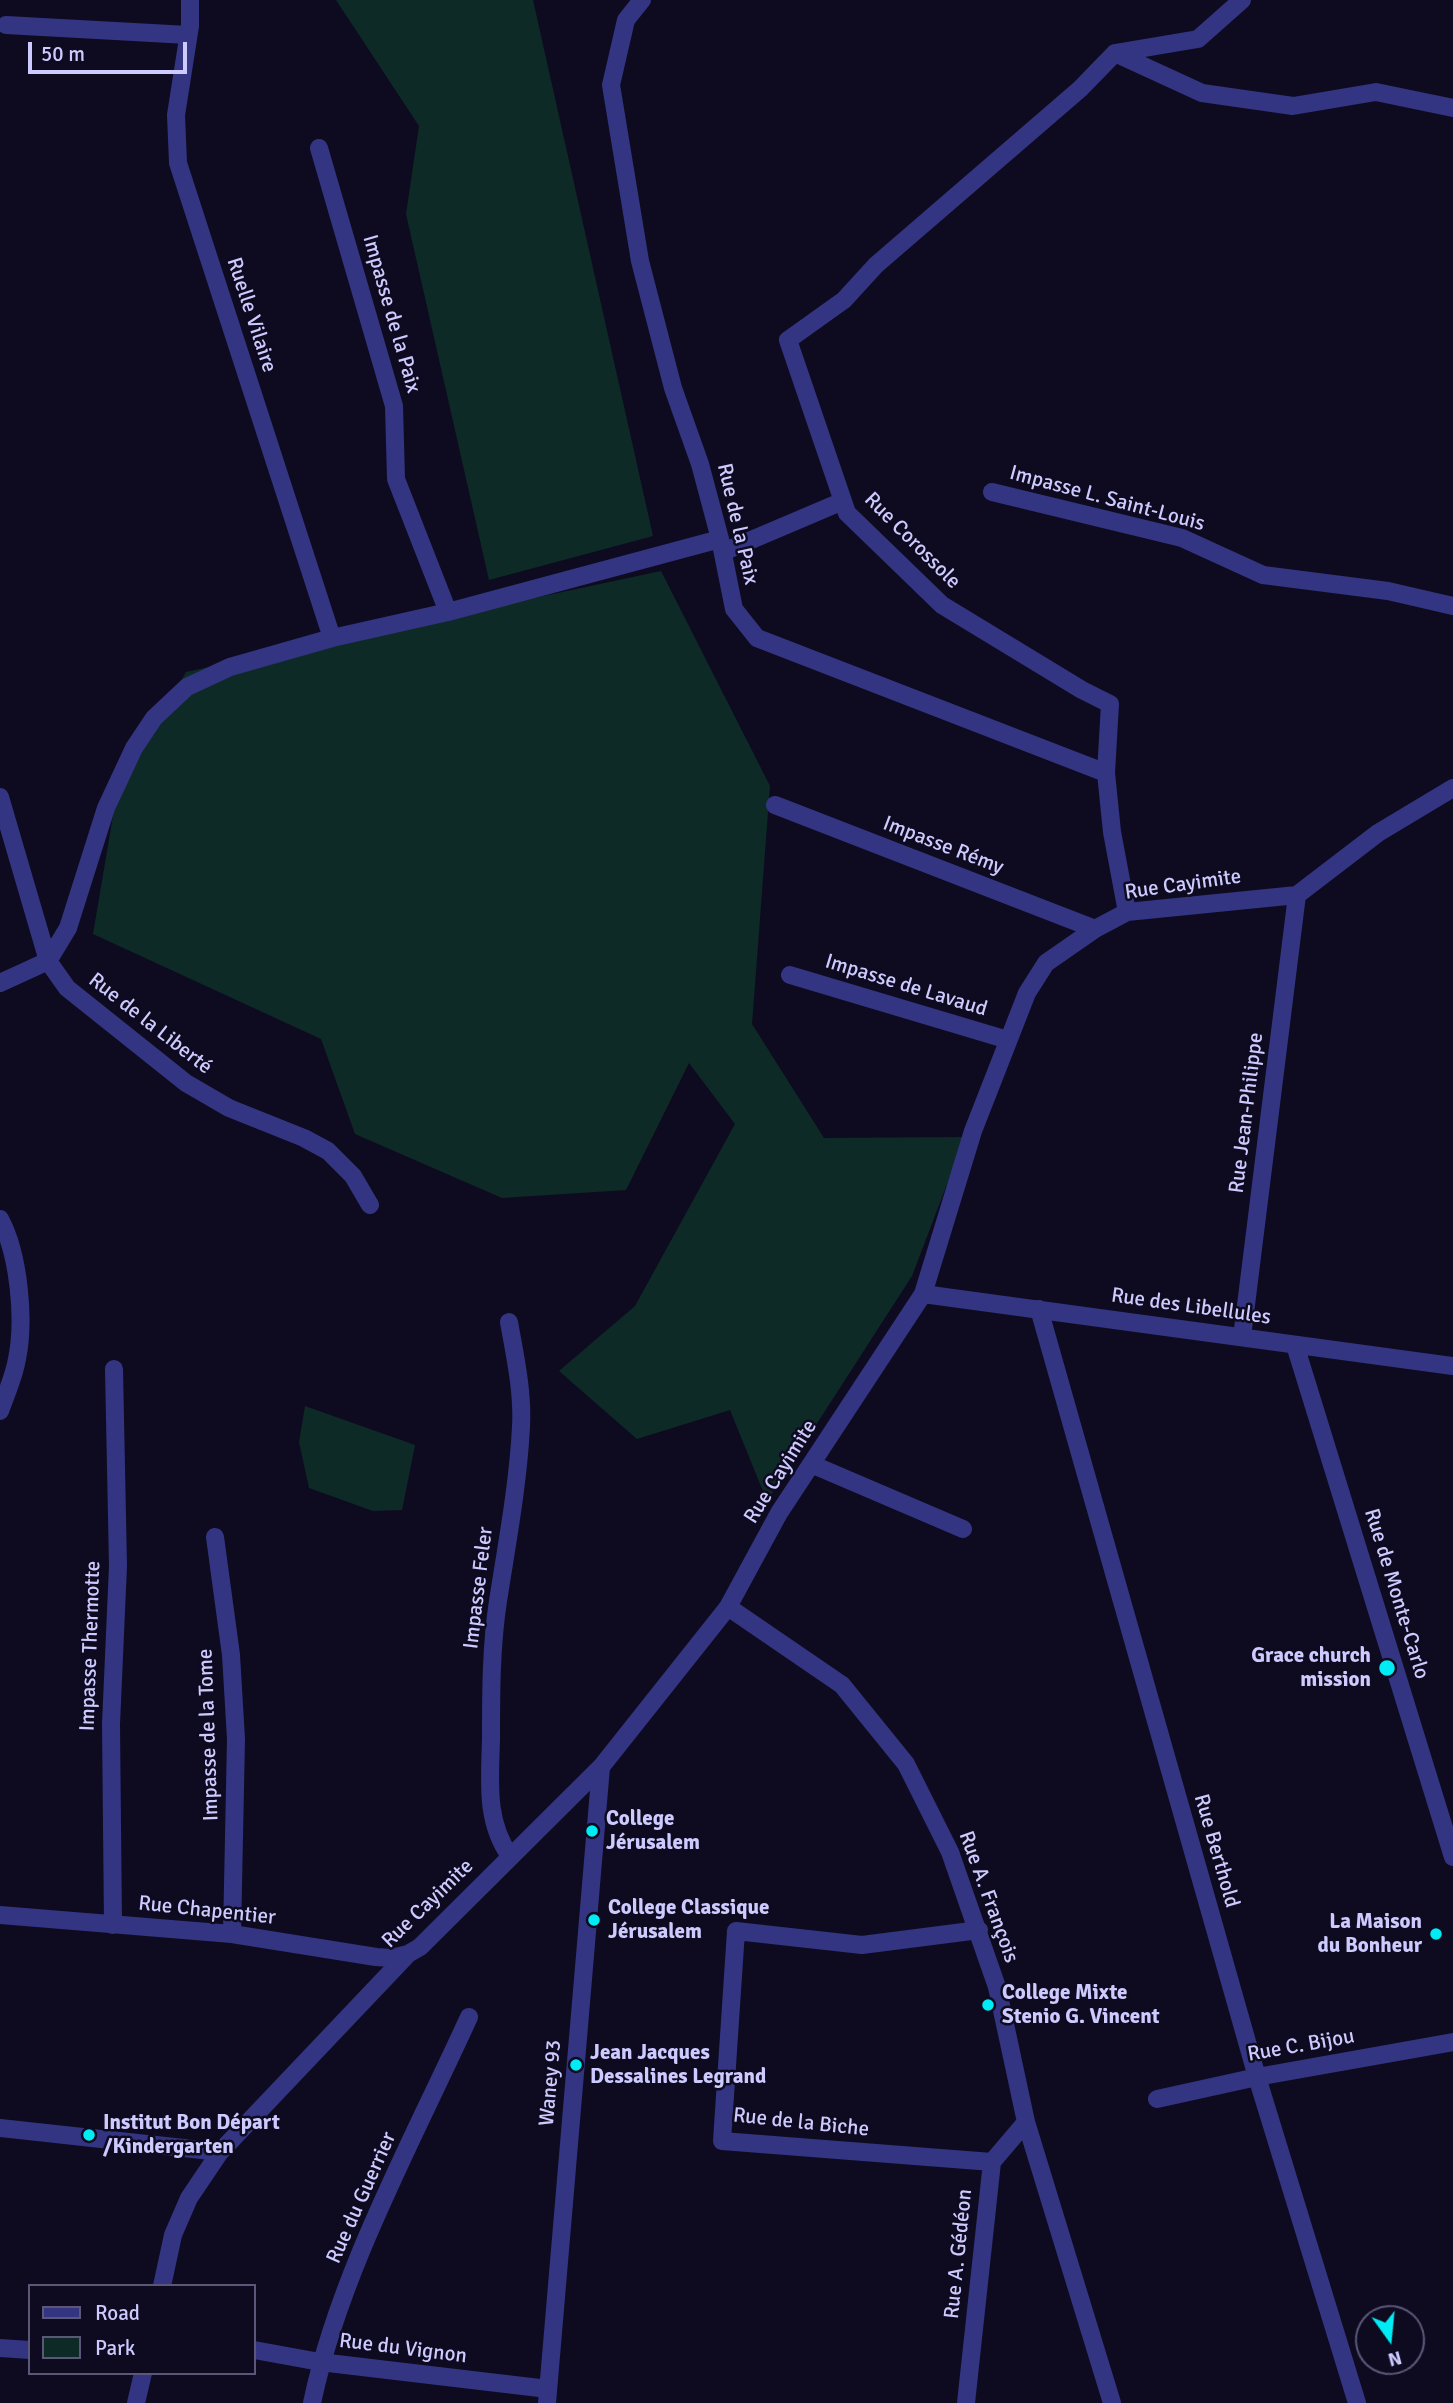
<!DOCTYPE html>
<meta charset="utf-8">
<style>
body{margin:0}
#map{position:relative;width:1453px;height:2403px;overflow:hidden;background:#0e0b20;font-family:Signika,sans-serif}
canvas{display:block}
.legend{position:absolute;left:28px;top:2284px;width:228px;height:91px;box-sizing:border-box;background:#0e0b20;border:2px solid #5a5779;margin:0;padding:9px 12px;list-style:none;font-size:21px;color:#cdcaff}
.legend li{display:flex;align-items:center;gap:14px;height:35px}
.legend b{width:35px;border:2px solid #5a5779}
.north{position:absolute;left:1355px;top:2305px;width:70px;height:70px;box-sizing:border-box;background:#0e0b20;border:2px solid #5a5779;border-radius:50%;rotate:165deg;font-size:19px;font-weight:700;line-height:28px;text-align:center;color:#cdcaff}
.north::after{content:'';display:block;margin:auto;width:24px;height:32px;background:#00ecf5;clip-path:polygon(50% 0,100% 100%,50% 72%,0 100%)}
.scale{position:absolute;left:28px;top:42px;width:159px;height:32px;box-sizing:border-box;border:4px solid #cdcaff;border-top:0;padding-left:9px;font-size:21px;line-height:24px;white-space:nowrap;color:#cdcaff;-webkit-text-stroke:5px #0e0b20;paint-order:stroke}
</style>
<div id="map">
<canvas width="1453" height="2403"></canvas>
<ul class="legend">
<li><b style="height:9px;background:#333582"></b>Road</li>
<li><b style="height:19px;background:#0e2a27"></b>Park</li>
</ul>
<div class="north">N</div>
<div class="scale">50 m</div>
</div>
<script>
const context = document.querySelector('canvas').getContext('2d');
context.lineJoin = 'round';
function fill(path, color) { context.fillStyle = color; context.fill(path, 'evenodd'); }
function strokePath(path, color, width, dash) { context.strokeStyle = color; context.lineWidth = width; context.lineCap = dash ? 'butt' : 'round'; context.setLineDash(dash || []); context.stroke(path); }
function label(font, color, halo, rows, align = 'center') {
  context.font = font + ' Signika,sans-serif'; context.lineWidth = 5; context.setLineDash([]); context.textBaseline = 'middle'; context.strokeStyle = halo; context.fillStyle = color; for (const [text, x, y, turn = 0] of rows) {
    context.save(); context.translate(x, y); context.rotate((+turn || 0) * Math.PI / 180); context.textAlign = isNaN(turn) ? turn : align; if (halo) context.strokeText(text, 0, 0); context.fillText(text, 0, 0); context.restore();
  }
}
const green = new Path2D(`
 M 336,0 L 533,0 L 653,536 L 489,580 L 406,214 L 419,126 Z
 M 661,571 L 770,786 L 752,1024 L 824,1138 L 965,1137 L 912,1276 L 767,1501 L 730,1410 L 637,1439 L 559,1371 L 635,1306 L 735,1124 L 689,1063 L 626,1190 L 502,1198 L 355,1134 L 321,1039 L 93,934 L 116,798 L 186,672 Z
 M 305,1406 L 415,1445 L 402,1510 L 373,1511 L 309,1488 L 299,1442 Z`);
const minor = new Path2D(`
 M 190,0 L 190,26 L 176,115 L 178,163 L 332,638
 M 642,0 L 626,20 L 611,85 L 640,261 L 673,388 L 700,464 L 720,539 L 734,609 L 757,638 L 1106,773 L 1112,832 L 1127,912
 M 6,25 L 188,35
 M 1115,53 L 1202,93 L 1293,106 L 1376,92 L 1453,108
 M 319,148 L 394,406 L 396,479 L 448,612
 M 992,492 L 1182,538 L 1263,575 L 1388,591 L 1453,606
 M 723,552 L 843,501
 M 1106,773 L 1110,704 L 1082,690 L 942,605 L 847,513 L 788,340 L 844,300 L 876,265 L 1080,89 L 1115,53 L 1198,39 L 1242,0
 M 0,797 L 48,961 L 67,988 L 186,1083 L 229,1108 L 304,1138 L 328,1151 L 353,1176 L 370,1205
 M 775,805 L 1095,929
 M 790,975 L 1008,1040
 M 0,983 L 48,961 L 68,928 L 106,808 L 134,748 L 154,718 L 187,687 L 230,667 L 332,638 L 448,612 L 720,539
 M 0,1219 C 19,1254 25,1320 17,1359 C 14,1377 6,1394 0,1411
 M 923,1294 L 1453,1366
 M 1039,1309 L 1257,2077 L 1357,2403
 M 509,1322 C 515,1356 523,1392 521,1427 C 518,1485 507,1543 498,1601 C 491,1646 491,1693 491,1739 C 490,1780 485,1821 510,1856
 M 1242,1337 L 1297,895
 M 1295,1345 L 1453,1857
 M 811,1464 L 963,1529
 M 215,1537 L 231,1655 L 236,1739 L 232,1934
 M 728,1607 L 842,1685 L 906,1764 L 950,1852 L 997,1987 L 1026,2122 L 1112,2403
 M 0,1915 L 232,1934 L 376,1957 L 391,1958 L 408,1954
 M 113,1925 L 111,1724 L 118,1566 L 114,1369
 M 979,1930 L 862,1945 L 736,1931 L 722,2141 L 992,2162
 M 1157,2099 L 1257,2077 L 1453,2042
 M 0,2128 L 220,2152
 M 162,2286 L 173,2235 L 189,2198 L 220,2152 L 408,1954 L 420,1947 L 601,1767 L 728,1607 L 779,1513 L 923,1294 L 973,1131 L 1027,993 L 1046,963 L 1095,929 L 1127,912 L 1297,895 L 1378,833 L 1453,788
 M 0,2348 L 30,2350
 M 254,2350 L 320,2362 L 548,2389
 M 136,2403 L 143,2373
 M 312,2403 C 339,2274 414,2138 469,2017
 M 547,2403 L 601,1767
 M 966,2403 L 992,2162 L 1026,2122`);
const markers = [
 [1387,1668,9,"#00ecf5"],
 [592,1831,7,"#00ecf5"],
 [594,1920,7,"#00ecf5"],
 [1436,1934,7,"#00ecf5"],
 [988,2005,7,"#00ecf5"],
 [576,2065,7,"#00ecf5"],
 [89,2135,7,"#00ecf5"]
];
const streetNames = [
 ["Impasse de la Paix",391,314,74],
 ["Ruelle Vilaire",251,315,72],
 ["Impasse L. Saint-Louis",1107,499,15],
 ["Rue de la Paix",737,524,77],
 ["Rue Corossole",912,541,45],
 ["Impasse Rémy",943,846,21],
 ["Rue Cayimite",1183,885,-8],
 ["Impasse de Lavaud",906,986,17],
 ["Rue de la Liberté",150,1024,38],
 ["Rue Jean-Philippe",1247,1113,-83],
 ["Rue des Libellules",1191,1307,8],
 ["Rue Cayimite",781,1472,-58],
 ["Impasse Feler",479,1588,-83],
 ["Rue de Monte-Carlo",1396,1594,73],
 ["Impasse Thermotte",91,1646,-88],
 ["Impasse de la Tome",209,1735,-92],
 ["Rue Berthold",1216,1851,74],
 ["Rue A. François",988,1897,70],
 ["Rue Cayimite",428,1904,-44],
 ["Rue Chapentier",207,1911,6],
 ["Rue C. Bijou",1301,2046,-10],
 ["Waney 93",551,2083,-85],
 ["Rue de la Biche",801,2123,6],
 ["Rue du Guerrier",362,2198,-66],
 ["Rue A. Gédéon",959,2254,-84],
 ["Rue du Vignon",403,2349,7]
];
const poiNames = [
 ["Grace church",1371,1656,"right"],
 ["mission",1371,1680,"right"],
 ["College",606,1819],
 ["Jérusalem",606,1843],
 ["College Classique",608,1908],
 ["Jérusalem",608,1932],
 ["La Maison",1422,1922,"right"],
 ["du Bonheur",1422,1946,"right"],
 ["College Mixte",1002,1993],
 ["Stenio G. Vincent",1002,2017],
 ["Jean Jacques",590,2053],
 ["Dessalines Legrand",590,2077],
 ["Institut Bon Départ",103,2123],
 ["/Kindergarten",103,2147]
];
fill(green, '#0e2a27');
strokePath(minor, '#333582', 18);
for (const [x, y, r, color] of markers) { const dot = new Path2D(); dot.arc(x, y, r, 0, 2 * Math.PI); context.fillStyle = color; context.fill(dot); strokePath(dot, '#0e0b20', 2.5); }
label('21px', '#cdcaff', '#0e0b20', streetNames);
label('bold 21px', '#cdcaff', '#0e0b20', poiNames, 'left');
</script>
